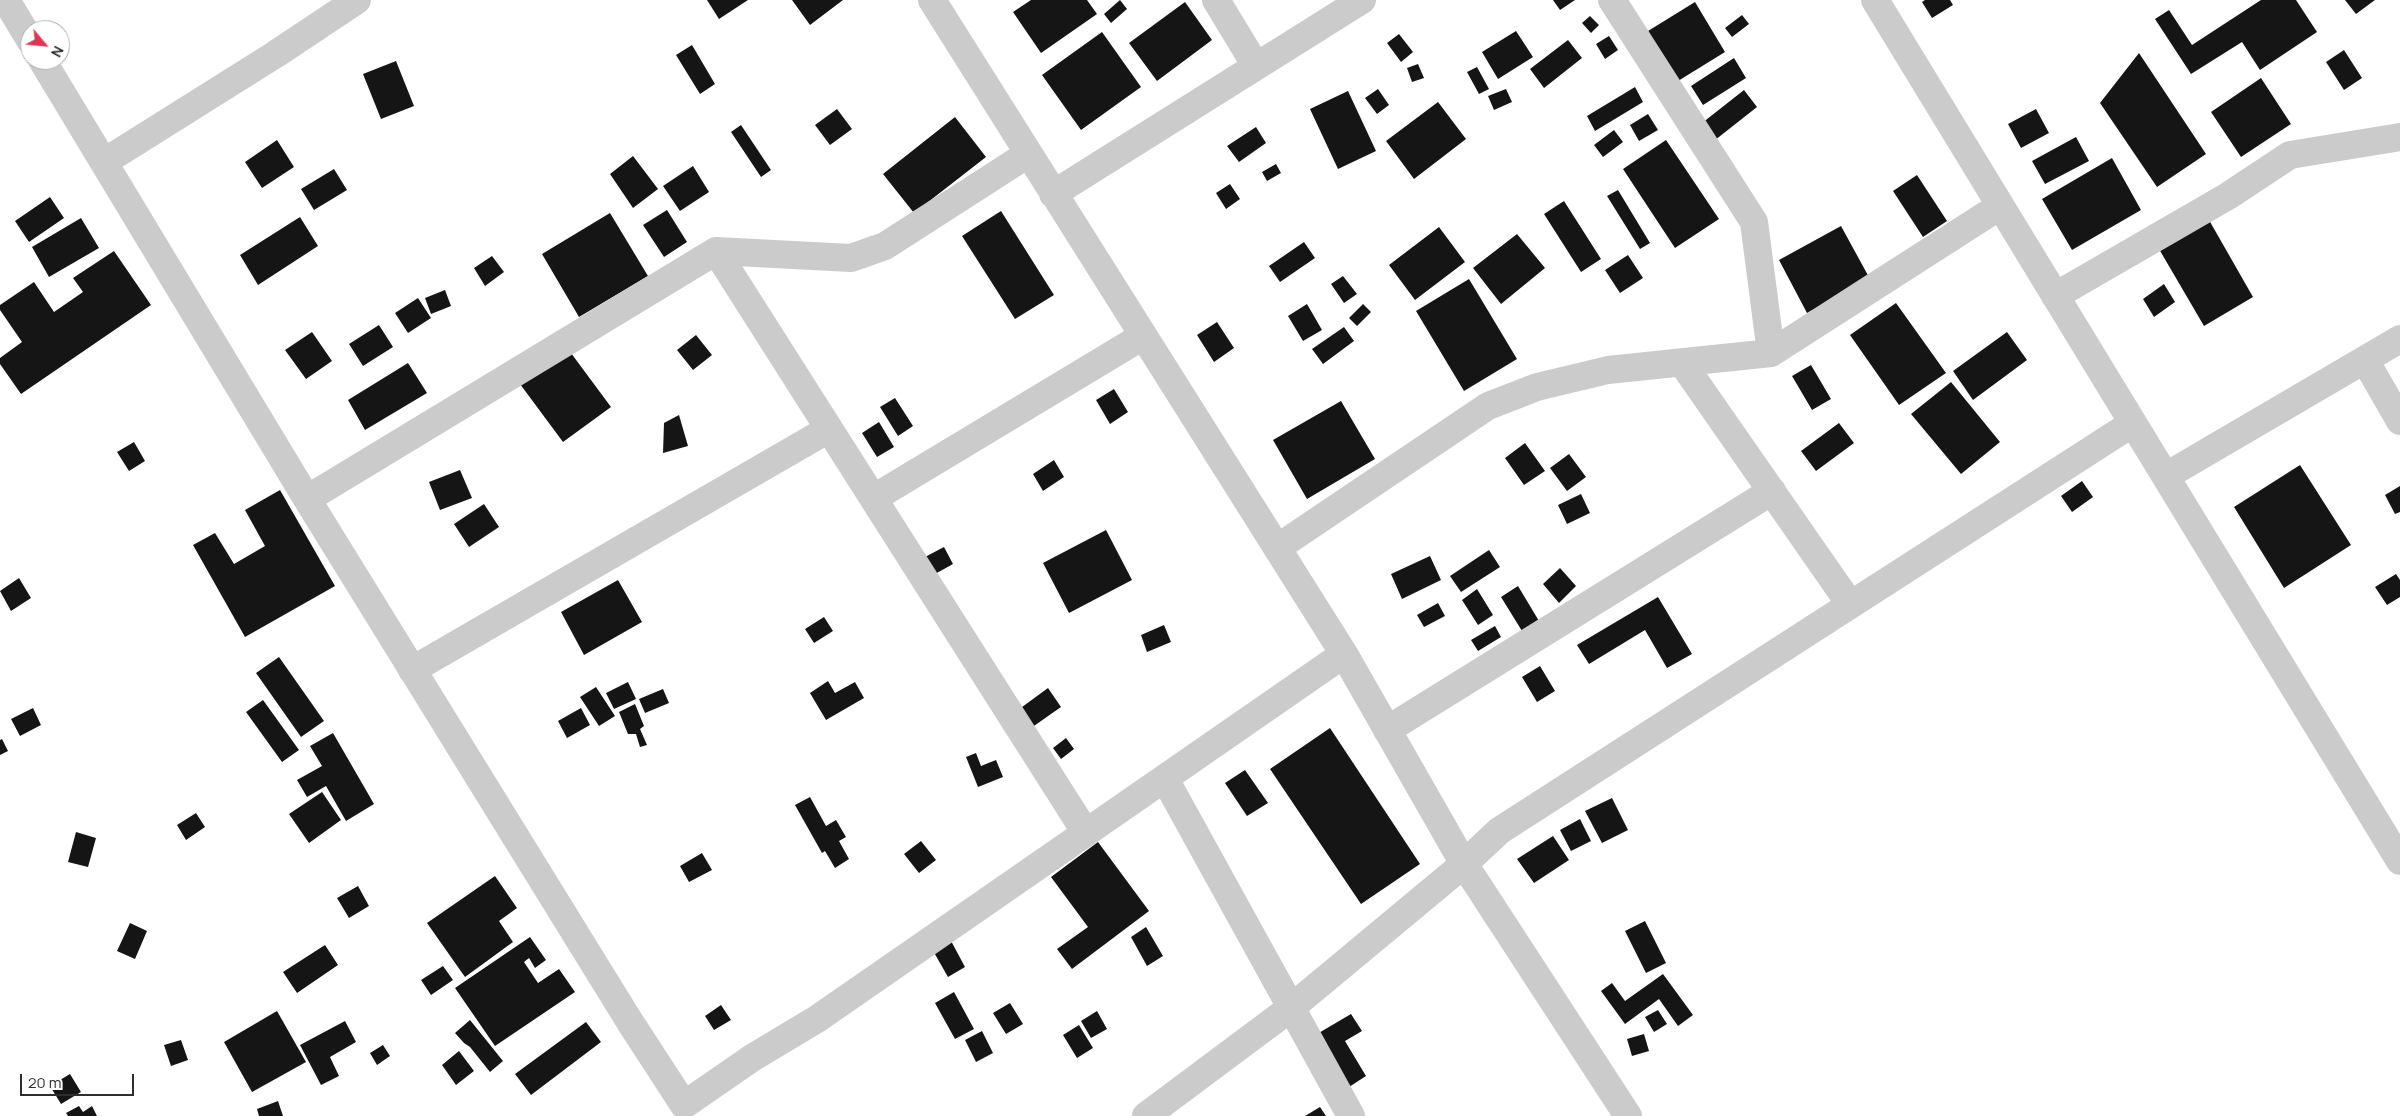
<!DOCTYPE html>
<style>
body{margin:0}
#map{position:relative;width:2400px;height:1116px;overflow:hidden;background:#fff;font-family:Manrope,sans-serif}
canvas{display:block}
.north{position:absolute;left:20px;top:20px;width:50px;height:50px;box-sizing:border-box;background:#fff;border:1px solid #ababab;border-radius:50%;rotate:118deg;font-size:14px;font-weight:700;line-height:20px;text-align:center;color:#2e2e2e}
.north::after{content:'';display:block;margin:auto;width:18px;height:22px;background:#e13452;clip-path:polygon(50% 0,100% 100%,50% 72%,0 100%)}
.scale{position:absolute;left:20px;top:1074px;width:114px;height:22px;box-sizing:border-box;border:2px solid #2e2e2e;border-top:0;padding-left:6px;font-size:15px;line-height:18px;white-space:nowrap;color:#2e2e2e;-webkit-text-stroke:4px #fff;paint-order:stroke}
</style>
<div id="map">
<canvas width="2400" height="1116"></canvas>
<div class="north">N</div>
<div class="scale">20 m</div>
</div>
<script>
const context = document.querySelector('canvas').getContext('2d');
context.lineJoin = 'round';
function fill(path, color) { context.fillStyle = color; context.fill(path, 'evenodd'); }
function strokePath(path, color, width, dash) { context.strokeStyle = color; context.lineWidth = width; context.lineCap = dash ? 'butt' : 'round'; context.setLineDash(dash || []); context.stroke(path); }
const building = new Path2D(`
 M 707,0 L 748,0 L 719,19 Z
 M 792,0 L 843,0 L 810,25 Z
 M 1031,0 L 1087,0 L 1097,14 L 1041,53 L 1013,12 Z
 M 1120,0 L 1127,9 L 1111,23 L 1104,14 Z
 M 1553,0 L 1575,0 L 1560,10 Z
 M 1925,0 L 1950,0 L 1953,5 L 1932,18 L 1922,2 Z
 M 2261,0 L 2296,0 L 2317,32 L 2260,70 L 2242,42 L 2191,74 L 2155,19 L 2169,10 L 2192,45 Z
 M 2345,0 L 2375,0 L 2356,14 Z
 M 1185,2 L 1212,40 L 1157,81 L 1129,43 Z
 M 1695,2 L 1725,52 L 1678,81 L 1648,31 Z
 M 1742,15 L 1749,24 L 1732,37 L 1725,28 Z
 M 1590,16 L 1599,25 L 1591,33 L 1582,23 Z
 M 1516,31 L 1533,57 L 1498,79 L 1482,52 Z
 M 1102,32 L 1141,87 L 1081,130 L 1042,75 Z
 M 1399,34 L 1413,52 L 1401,62 L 1387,43 Z
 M 1609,36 L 1618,50 L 1605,59 L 1596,44 Z
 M 1568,40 L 1582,58 L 1544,88 L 1530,69 Z
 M 692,45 L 715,84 L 700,94 L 676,55 Z
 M 2344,50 L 2362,78 L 2344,90 L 2326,62 Z
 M 2139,53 L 2206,154 L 2157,187 L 2100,103 Z
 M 1734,58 L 1746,78 L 1703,105 L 1691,86 Z
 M 396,61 L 414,106 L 381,119 L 363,74 Z
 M 1418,64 L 1424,78 L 1412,82 L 1407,68 Z
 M 1477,67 L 1489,89 L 1479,94 L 1467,72 Z
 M 2261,78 L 2291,124 L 2241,157 L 2211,112 Z
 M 1635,87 L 1643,102 L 1595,131 L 1587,116 Z
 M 1378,89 L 1389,105 L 1377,114 L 1365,98 Z
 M 1506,89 L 1512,102 L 1494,110 L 1488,96 Z
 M 1744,90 L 1757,107 L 1710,144 L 1697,127 Z
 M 1348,91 L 1376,151 L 1338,169 L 1310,109 Z
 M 1438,102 L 1466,139 L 1414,179 L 1386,141 Z
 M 837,109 L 852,129 L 830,145 L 815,125 Z
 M 2036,109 L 2049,133 L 2021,148 L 2008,124 Z
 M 1648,114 L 1658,130 L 1639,141 L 1630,125 Z
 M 955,117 L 986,157 L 914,213 L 883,174 Z
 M 741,125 L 771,170 L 761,177 L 731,132 Z
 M 1256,127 L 1266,143 L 1239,162 L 1227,146 Z
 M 1614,130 L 1623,142 L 1603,157 L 1594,145 Z
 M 2076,137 L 2089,161 L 2045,184 L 2032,161 Z
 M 277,140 L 294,167 L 262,188 L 245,162 Z
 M 1666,140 L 1719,219 L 1675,248 L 1623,169 Z
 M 633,156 L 658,189 L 633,208 L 610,174 Z
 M 2112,158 L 2141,210 L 2072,250 L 2042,199 Z
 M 1276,164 L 1281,173 L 1267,181 L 1262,172 Z
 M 693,166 L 709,192 L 680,211 L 663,186 Z
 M 334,169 L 347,190 L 314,210 L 301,189 Z
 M 1917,175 L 1947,221 L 1923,237 L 1893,191 Z
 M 1230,184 L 1240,199 L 1226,209 L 1216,193 Z
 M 1618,190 L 1650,243 L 1640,249 L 1607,196 Z
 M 50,197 L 64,218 L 29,242 L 15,221 Z
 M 1564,201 L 1601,259 L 1581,272 L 1544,214 Z
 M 667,210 L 687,242 L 664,257 L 643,225 Z
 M 1001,211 L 1054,295 L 1015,319 L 962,236 Z
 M 610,213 L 648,276 L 579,317 L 542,254 Z
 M 300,217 L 318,246 L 258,285 L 240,255 Z
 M 81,218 L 99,248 L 49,277 L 32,247 Z
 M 2209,220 L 2253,297 L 2204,326 L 2159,249 Z
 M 1841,226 L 1870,279 L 1807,313 L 1779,260 Z
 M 1439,227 L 1465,262 L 1415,300 L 1389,265 Z
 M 1517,234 L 1545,268 L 1501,304 L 1473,268 Z
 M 1304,242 L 1315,258 L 1280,282 L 1269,266 Z
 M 114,251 L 151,305 L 21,394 L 0,364 L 0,358 L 22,342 L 0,310 L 0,305 L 34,282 L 54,312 L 83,292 L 73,278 Z
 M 1628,255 L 1643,278 L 1620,293 L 1605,270 Z
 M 492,256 L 504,272 L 485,286 L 474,268 Z
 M 1343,276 L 1357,294 L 1344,303 L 1331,284 Z
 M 1469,279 L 1517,359 L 1464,391 L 1416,311 Z
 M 2164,284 L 2175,302 L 2154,317 L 2143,299 Z
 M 445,290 L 451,306 L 431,314 L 425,298 Z
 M 418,298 L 431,318 L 408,333 L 395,313 Z
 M 1896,303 L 1946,373 L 1899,405 L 1850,335 Z
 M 1307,304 L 1322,330 L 1303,341 L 1288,316 Z
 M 1363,304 L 1371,312 L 1357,326 L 1349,318 Z
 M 1217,322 L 1234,348 L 1214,362 L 1197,335 Z
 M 379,325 L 393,347 L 363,366 L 349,344 Z
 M 1344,327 L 1354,341 L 1323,364 L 1312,349 Z
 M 312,332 L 332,361 L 306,379 L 285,350 Z
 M 2007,332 L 2027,360 L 1973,400 L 1953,371 Z
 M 696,335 L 712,355 L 693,370 L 677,350 Z
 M 568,349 L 611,407 L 563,442 L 520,384 Z
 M 408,363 L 427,393 L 365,430 L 348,400 Z
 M 1811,365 L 1831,399 L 1812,410 L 1792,376 Z
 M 1951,382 L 2000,442 L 1961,474 L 1911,414 Z
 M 1114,389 L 1128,412 L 1110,424 L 1096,400 Z
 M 895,398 L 913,426 L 898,436 L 880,407 Z
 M 1341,401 L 1375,459 L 1307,499 L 1273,440 Z
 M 679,415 L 688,446 L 663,453 L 664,423 Z
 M 879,422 L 894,447 L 877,457 L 862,433 Z
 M 1839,423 L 1854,443 L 1816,471 L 1801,451 Z
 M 134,442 L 145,461 L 129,471 L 117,452 Z
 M 1525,443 L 1545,471 L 1524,485 L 1505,458 Z
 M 1569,454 L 1586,477 L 1567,491 L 1550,468 Z
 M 1054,460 L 1064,477 L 1043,491 L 1033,474 Z
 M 2300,465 L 2351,545 L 2284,588 L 2234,507 Z
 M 460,470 L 472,498 L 440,510 L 429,482 Z
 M 2082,481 L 2093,497 L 2072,512 L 2061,496 Z
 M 2400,486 L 2400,512 L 2395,514 L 2385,495 Z
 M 280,490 L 335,586 L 245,637 L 193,545 L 215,533 L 234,564 L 265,546 L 245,510 Z
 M 1581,494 L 1590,513 L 1567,524 L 1558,505 Z
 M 484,504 L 499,527 L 469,547 L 454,524 Z
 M 1106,530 L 1132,580 L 1069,613 L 1043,563 Z
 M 944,547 L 953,564 L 935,574 L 925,557 Z
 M 1489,550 L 1500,567 L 1461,592 L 1450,576 Z
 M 1430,556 L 1441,580 L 1402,599 L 1391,574 Z
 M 1560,568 L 1576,586 L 1559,603 L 1543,584 Z
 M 2396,574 L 2400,580 L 2400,597 L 2387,605 L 2375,587 Z
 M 19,578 L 31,598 L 11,611 L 0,591 Z
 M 618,580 L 642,622 L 584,655 L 561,612 Z
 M 1518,586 L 1539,621 L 1522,631 L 1501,597 Z
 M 1477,589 L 1493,615 L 1478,625 L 1462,600 Z
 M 1658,597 L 1692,654 L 1667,668 L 1645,630 L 1589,664 L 1577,645 Z
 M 1438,603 L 1445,616 L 1424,627 L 1417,615 Z
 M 824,617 L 833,631 L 814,643 L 805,629 Z
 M 1164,625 L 1171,642 L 1147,652 L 1141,635 Z
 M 1495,626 L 1501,637 L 1478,651 L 1471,640 Z
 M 279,657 L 324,721 L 301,737 L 256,673 Z
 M 1540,666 L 1555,691 L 1537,702 L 1522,677 Z
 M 828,681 L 835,693 L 855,682 L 864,698 L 826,720 L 810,693 Z
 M 628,682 L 636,699 L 614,709 L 606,693 Z
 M 596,687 L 615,716 L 599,726 L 580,697 Z
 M 1048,688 L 1061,707 L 1031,728 L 1018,710 Z
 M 663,689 L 669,703 L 645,713 L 639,699 Z
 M 263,700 L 299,750 L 282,762 L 246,712 Z
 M 635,704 L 644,726 L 640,729 L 647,745 L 640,747 L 636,734 L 628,734 L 619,712 Z
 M 33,708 L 41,725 L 20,736 L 11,719 Z
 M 581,708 L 590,725 L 567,738 L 558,721 Z
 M 1330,728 L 1420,864 L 1361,904 L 1270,769 Z
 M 333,733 L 374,804 L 346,821 L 326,786 L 307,797 L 297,780 L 322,766 L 310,746 Z
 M 1066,738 L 1074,749 L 1061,759 L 1053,748 Z
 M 2,739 L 8,751 L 0,755 L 0,740 Z
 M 976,753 L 981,766 L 996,760 L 1003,777 L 978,787 L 966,757 Z
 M 1245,770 L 1268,803 L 1247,816 L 1225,783 Z
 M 322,792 L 341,820 L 309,843 L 289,814 Z
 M 810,797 L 826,826 L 836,820 L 846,837 L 839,841 L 849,859 L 835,868 L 825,851 L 822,853 L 795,805 Z
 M 1612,798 L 1628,830 L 1602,843 L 1585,811 Z
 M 196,813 L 205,827 L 186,840 L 177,825 Z
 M 1580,819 L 1591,841 L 1571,851 L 1560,830 Z
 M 76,832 L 96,838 L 88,867 L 68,862 Z
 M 1553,836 L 1569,860 L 1534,883 L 1517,859 Z
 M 921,841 L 936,860 L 919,873 L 904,854 Z
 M 1098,842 L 1149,911 L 1072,969 L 1057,949 L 1088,927 L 1051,877 Z
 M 702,853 L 712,870 L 689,882 L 680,866 Z
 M 495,876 L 517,908 L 499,921 L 513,942 L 465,977 L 427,923 Z
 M 358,886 L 369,906 L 349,918 L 337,898 Z
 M 1645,921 L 1666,963 L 1646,973 L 1625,931 Z
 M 130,923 L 147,931 L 135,959 L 117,951 Z
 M 1146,927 L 1163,956 L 1147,966 L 1131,937 Z
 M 530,937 L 546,960 L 535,968 L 529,958 L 524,962 L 538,983 L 559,969 L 575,992 L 495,1046 L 455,988 Z
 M 950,939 L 965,967 L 948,977 L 932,949 Z
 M 325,945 L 338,965 L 297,993 L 283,972 Z
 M 443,966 L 453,980 L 431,995 L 421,980 Z
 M 1663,974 L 1693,1015 L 1678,1026 L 1659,999 L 1625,1024 L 1601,991 L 1612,983 L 1625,1001 Z
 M 954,992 L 974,1029 L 955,1039 L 935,1003 Z
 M 1010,1003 L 1023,1024 L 1006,1034 L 993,1013 Z
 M 721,1005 L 731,1020 L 714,1030 L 705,1016 Z
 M 1658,1010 L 1667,1024 L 1654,1032 L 1645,1017 Z
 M 277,1011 L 306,1062 L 252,1092 L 224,1042 Z
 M 1097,1011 L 1107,1029 L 1091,1038 L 1081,1021 Z
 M 1351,1014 L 1362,1031 L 1345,1041 L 1366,1076 L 1349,1087 L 1317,1034 Z
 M 470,1020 L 503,1061 L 490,1072 L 470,1047 L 464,1043 L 455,1033 Z
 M 345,1021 L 356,1042 L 330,1057 L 339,1076 L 321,1085 L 300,1045 Z
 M 586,1022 L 601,1042 L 531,1095 L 515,1074 Z
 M 1079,1025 L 1093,1048 L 1077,1058 L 1063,1035 Z
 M 982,1031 L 993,1053 L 976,1062 L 965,1040 Z
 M 1644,1034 L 1649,1051 L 1632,1056 L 1627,1039 Z
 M 181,1040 L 188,1060 L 171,1066 L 164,1045 Z
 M 383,1045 L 390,1056 L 377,1065 L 370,1053 Z
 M 459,1051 L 474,1071 L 456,1085 L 442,1065 Z
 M 70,1074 L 81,1092 L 61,1104 L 50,1086 Z
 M 278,1101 L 283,1116 L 259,1116 L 257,1109 Z
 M 79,1106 L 83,1112 L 92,1106 L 97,1116 L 68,1116 L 66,1113 Z
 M 1320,1107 L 1326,1116 L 1305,1116 Z`);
const minor = new Path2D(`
 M 6,0 L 30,40
 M 932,0 L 1344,654 L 1464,864 L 1628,1116
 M 1216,0 L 1256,66
 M 1612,0 L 1754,222 L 1771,353
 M 1875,0 L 2400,861
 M 42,60 L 307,499 L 630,1022 L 684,1105 L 752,1058 L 817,1019 L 1344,654
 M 104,162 L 276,54 L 357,0
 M 1053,194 L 1362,0
 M 716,251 L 1086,833
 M 2055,296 L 2228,196 L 2290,155 L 2400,137
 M 2365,360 L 2400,421
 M 1683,364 L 1850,604
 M 2166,476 L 2400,339
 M 874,498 L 1143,336
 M 307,499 L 716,251 L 851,258 L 885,246 L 1028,154
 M 1277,548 L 1488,406 L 1537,387 L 1608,370 L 1771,353 L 2000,206
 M 412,670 L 829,429
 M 1387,730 L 1772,491
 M 1165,779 L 1351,1116
 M 1146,1116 L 1292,1007 L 1464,864 L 1499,831 L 2133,423`);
fill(building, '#151515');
strokePath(minor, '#cbcbcb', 28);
</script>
